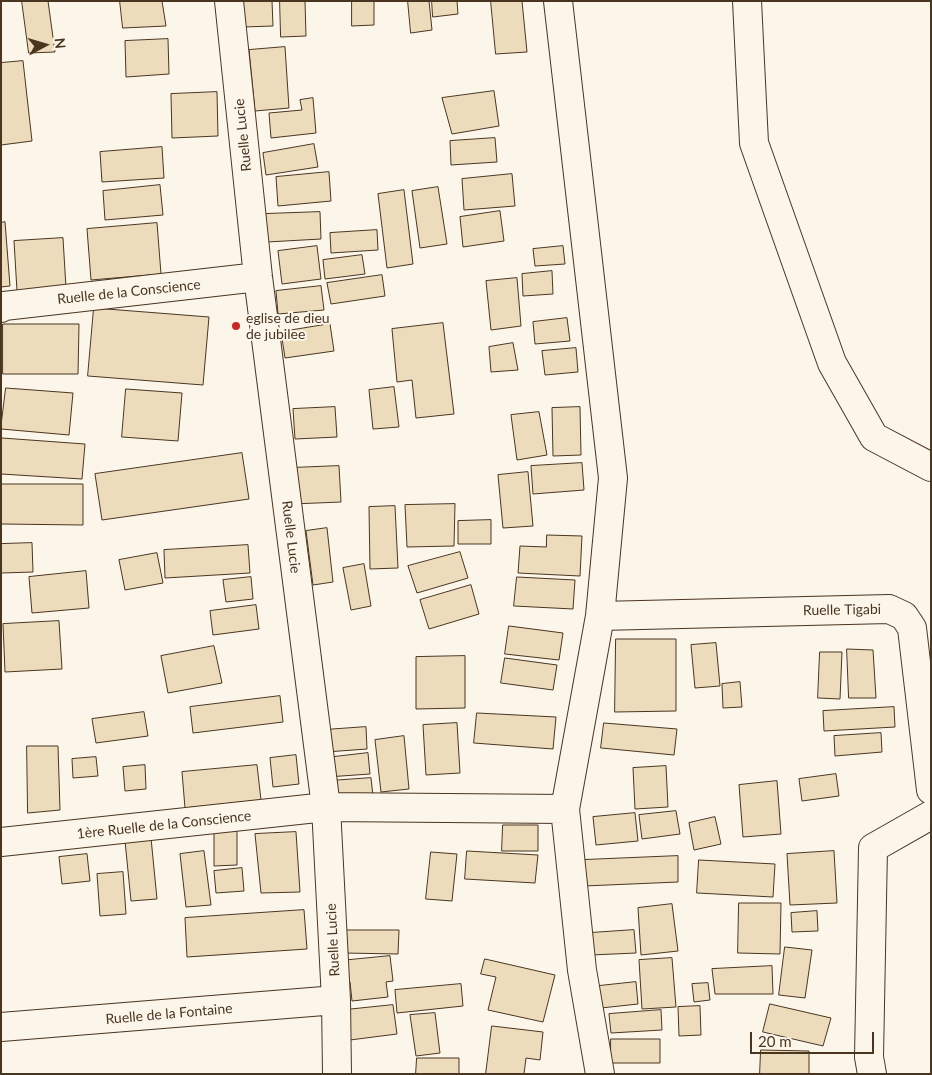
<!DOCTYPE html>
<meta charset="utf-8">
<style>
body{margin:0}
#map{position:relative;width:932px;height:1075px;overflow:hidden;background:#fbf6e9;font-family:Lato,sans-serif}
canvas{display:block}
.frame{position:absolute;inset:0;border:2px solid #4a3520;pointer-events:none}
.north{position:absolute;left:20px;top:20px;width:50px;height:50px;-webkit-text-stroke:4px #fbf6e9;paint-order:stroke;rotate:84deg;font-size:14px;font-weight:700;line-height:20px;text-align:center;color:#4a3520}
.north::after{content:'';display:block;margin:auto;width:18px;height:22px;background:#4a3520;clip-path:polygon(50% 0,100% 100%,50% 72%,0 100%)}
.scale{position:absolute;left:750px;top:1032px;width:124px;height:22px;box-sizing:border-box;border:2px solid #4a3520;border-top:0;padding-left:6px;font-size:15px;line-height:18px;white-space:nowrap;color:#4a3520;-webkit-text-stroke:4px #fbf6e9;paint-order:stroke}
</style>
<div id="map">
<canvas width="932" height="1075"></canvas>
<div class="frame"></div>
<div class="north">N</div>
<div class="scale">20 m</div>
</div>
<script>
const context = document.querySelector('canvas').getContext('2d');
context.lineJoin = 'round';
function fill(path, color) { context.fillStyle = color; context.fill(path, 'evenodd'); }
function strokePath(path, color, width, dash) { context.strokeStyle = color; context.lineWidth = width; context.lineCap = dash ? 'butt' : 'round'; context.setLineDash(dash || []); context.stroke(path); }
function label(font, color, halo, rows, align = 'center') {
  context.font = font + ' Lato,sans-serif'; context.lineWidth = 4; context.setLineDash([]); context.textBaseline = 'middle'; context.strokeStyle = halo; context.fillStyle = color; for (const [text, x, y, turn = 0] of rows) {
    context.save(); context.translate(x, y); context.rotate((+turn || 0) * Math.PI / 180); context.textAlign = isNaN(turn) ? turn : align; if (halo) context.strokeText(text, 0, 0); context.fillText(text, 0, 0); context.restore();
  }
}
const building = new Path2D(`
 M 22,1 L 48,1 L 55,52 L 29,53 Z
 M 120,1 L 162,1 L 166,26 L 123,28 Z
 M 243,1 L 272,1 L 273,26 L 244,27 Z
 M 280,1 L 305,1 L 306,36 L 281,37 Z
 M 352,1 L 374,1 L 374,25 L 352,26 Z
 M 408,1 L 429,1 L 432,30 L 411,33 Z
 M 432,1 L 457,1 L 458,14 L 433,17 Z
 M 491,1 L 522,1 L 527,52 L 496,54 Z
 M 168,39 L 169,74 L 126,77 L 125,41 Z
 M 285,47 L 289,108 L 255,111 L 249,50 Z
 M 23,61 L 32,141 L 1,145 L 1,63 Z
 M 494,91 L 499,126 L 452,134 L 442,98 Z
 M 217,92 L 218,136 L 172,138 L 171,94 Z
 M 313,98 L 316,133 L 271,138 L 269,113 L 302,110 L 300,100 Z
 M 495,138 L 497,162 L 451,165 L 450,141 Z
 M 314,144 L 318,167 L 266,175 L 263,153 Z
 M 162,147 L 164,178 L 102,182 L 100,152 Z
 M 329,172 L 331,201 L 278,206 L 276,177 Z
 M 512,174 L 515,206 L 464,210 L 462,179 Z
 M 160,185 L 163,215 L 105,220 L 103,191 Z
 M 438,187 L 447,244 L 420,248 L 412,191 Z
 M 404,190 L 413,264 L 387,268 L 378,194 Z
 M 500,211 L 504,241 L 463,247 L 460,217 Z
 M 320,212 L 321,239 L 267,242 L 264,214 Z
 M 5,222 L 10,286 L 1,287 L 1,223 Z
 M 157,223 L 161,274 L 91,280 L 87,229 Z
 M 377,230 L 378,250 L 331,253 L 330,233 Z
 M 63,238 L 66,288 L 17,291 L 14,241 Z
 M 317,246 L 321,279 L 282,284 L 278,251 Z
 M 563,246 L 565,264 L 535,266 L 533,249 Z
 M 362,255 L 365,274 L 325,279 L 323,260 Z
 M 552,271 L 553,294 L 523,296 L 522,274 Z
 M 382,275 L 385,296 L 331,304 L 327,283 Z
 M 517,278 L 521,326 L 491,330 L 486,281 Z
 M 321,286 L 324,310 L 278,314 L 276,291 Z
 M 94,308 L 209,317 L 203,385 L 88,376 Z
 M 567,318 L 570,341 L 535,344 L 533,322 Z
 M 443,323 L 454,414 L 416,418 L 412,380 L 397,382 L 392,329 Z
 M 3,324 L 79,324 L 78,374 L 3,374 Z
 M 330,324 L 334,351 L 285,358 L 281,332 Z
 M 513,343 L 518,370 L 491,372 L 489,347 Z
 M 576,348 L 578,372 L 545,375 L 542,351 Z
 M 394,387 L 399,427 L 373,429 L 369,390 Z
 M 6,388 L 73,393 L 69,435 L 1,429 Z
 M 126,389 L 182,393 L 178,441 L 122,437 Z
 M 335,407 L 337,437 L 295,439 L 293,409 Z
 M 580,407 L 581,455 L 553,456 L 552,408 Z
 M 539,412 L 547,455 L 517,460 L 511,415 Z
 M 2,438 L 85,444 L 82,479 L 1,474 Z
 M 242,453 L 249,499 L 102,520 L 95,474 Z
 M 582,463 L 584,490 L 533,494 L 531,466 Z
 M 339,466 L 341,502 L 292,504 L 290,468 Z
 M 528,472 L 533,526 L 503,528 L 498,475 Z
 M 1,484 L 83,484 L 83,525 L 1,524 Z
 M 455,504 L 454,546 L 407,547 L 405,505 Z
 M 395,506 L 398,568 L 370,569 L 369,507 Z
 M 491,520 L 491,544 L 458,544 L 458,521 Z
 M 327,528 L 333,582 L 313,585 L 306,531 Z
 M 547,535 L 582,536 L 580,576 L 518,573 L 520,546 L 546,547 Z
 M 32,543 L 33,572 L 1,573 L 1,544 Z
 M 248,545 L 250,573 L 165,578 L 164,550 Z
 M 460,552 L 468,578 L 417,593 L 408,566 Z
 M 157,553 L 163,583 L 125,590 L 119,560 Z
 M 364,564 L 371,606 L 351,610 L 343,568 Z
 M 86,571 L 89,608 L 32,613 L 29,577 Z
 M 251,577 L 253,599 L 226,602 L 223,580 Z
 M 517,577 L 575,580 L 573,609 L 514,606 Z
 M 471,585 L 479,614 L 429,629 L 420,600 Z
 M 256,605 L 259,629 L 213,635 L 210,611 Z
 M 59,621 L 62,669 L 5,672 L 3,624 Z
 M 509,626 L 563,633 L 559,660 L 505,654 Z
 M 616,639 L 676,639 L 676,711 L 615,712 Z
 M 716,643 L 720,686 L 695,688 L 691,645 Z
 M 214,646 L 222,683 L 168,693 L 161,656 Z
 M 847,649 L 873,650 L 876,698 L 849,698 Z
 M 820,652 L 842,652 L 840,699 L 818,698 Z
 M 465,656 L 465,708 L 416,709 L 416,657 Z
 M 505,658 L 557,665 L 553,690 L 501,683 Z
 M 740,682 L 742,707 L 723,708 L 722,684 Z
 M 280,696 L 283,722 L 193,733 L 190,707 Z
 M 894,707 L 895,727 L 824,731 L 823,711 Z
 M 144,712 L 148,736 L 96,743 L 92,719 Z
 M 477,713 L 556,717 L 553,749 L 474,743 Z
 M 457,723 L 460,773 L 426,775 L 423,725 Z
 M 604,723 L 677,729 L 674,755 L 601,748 Z
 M 366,727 L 367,749 L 326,752 L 324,730 Z
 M 881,733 L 882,752 L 835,756 L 834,736 Z
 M 404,736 L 409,789 L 381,792 L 375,740 Z
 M 27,746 L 58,746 L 60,810 L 28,813 Z
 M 368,753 L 370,774 L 327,777 L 325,758 Z
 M 296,755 L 299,784 L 273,787 L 270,758 Z
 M 96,757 L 98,776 L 73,778 L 72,759 Z
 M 145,765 L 146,789 L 125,791 L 123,767 Z
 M 257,765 L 261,800 L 185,808 L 182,772 Z
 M 666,766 L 668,807 L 635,809 L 633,768 Z
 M 836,774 L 839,796 L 802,801 L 799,779 Z
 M 371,778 L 373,796 L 331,799 L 329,781 Z
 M 777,781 L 781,834 L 743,837 L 739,785 Z
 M 676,811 L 680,834 L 642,839 L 639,815 Z
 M 635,813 L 638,841 L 596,845 L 593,817 Z
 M 715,817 L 721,844 L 694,850 L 689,823 Z
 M 237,825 L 237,865 L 214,866 L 214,826 Z
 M 503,825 L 538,825 L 538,851 L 502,851 Z
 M 296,832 L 300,892 L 261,893 L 255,834 Z
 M 151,838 L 157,899 L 131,901 L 125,841 Z
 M 204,851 L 211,905 L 186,907 L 180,854 Z
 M 467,851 L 538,855 L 535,883 L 465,879 Z
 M 834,851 L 837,903 L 790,905 L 787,854 Z
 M 431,852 L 457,854 L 452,901 L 426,899 Z
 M 87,854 L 90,881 L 62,884 L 59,857 Z
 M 678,856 L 678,882 L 584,886 L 583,860 Z
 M 699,860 L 775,864 L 773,897 L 697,893 Z
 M 242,868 L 244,891 L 216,893 L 214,871 Z
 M 123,872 L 126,914 L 100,916 L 97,874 Z
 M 739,903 L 781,903 L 780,954 L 738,953 Z
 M 672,904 L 678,951 L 641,955 L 638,908 Z
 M 304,910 L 307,949 L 187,957 L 185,918 Z
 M 817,911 L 818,931 L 792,932 L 791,913 Z
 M 344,930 L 399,930 L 398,954 L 343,953 Z
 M 634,930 L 636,953 L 591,955 L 590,933 Z
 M 785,947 L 812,950 L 805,998 L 779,995 Z
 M 390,956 L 393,981 L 386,982 L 388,997 L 352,1001 L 350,982 L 342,983 L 339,961 Z
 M 672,958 L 676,1007 L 642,1009 L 639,960 Z
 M 485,959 L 555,975 L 543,1022 L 488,1010 L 496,977 L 481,974 Z
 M 772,966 L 773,994 L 715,994 L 712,969 Z
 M 636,982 L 638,1004 L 601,1008 L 599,986 Z
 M 708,983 L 710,1000 L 694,1002 L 692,984 Z
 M 461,984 L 463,1006 L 397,1013 L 395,990 Z
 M 770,1004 L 831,1018 L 823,1046 L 763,1032 Z
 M 393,1005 L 397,1034 L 350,1040 L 345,1010 Z
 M 700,1006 L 701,1035 L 679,1036 L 678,1007 Z
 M 661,1010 L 662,1030 L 611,1033 L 609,1014 Z
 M 435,1013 L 440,1053 L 416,1056 L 410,1015 Z
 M 492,1026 L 543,1032 L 540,1060 L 526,1058 L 524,1074 L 486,1074 Z
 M 611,1039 L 660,1039 L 660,1063 L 611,1063 Z
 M 761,1050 L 809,1051 L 809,1074 L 760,1074 Z
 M 417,1058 L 459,1058 L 459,1074 L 416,1074 Z`);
const minor = new Path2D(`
 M 229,1 L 258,277 L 326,807 L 336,1000 L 337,1074
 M 558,1 L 613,478 L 600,616 L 565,809 L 582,970 L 600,1074
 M 747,1 L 754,143 L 832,363 L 874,437 L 931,467
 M 1,308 L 4,306 L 258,277
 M 600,616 L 889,609 L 904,616 L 912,628 L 931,790
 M 1,842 L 326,807 L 565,809
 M 1,1027 L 336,1000
 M 872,1074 L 869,1057 L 873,848 L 931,815`);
const markers = [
 [236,326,5,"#c62828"]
];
const streetNames = [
 ["Ruelle Lucie",243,135,-96],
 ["Ruelle de la Conscience",129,292,-6],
 ["Ruelle Lucie",291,537,83],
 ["Ruelle Tigabi",842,610,-1],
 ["1ère Ruelle de la Conscience",164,825,-6],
 ["Ruelle Lucie",333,940,-93],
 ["Ruelle de la Fontaine",169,1014,-5]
];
const poiNames = [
 ["eglise de dieu",246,318],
 ["de jubilee",246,334]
];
fill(building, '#ecdcbc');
strokePath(building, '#4a3520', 1);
strokePath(minor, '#4a3520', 30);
strokePath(minor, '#fbf6e9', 28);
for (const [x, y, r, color] of markers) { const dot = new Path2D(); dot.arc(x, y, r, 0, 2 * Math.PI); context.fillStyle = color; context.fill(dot); strokePath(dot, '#fbf6e9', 2); }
label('14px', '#4a3520', '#fbf6e9', streetNames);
label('14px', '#4a3520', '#fbf6e9', poiNames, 'left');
</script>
